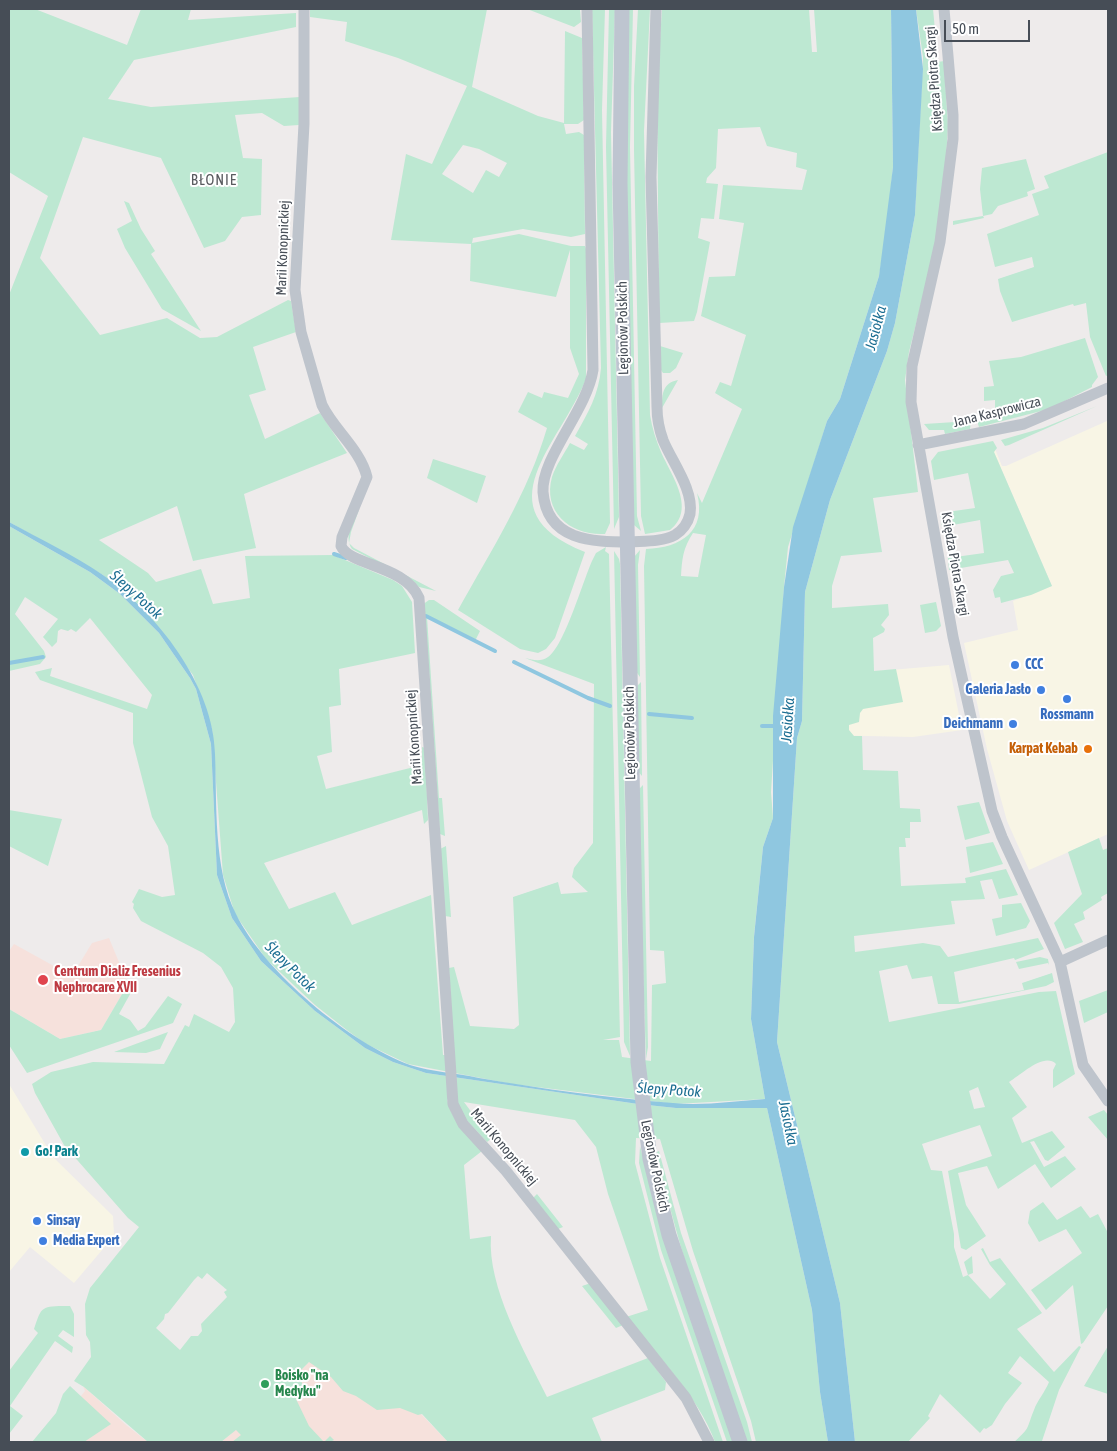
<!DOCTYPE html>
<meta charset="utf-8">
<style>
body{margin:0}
#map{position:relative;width:1117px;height:1451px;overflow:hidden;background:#eeebeb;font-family:"Asap Condensed",sans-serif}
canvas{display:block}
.frame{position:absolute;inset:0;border:10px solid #464d56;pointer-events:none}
.scale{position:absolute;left:944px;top:20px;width:86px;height:22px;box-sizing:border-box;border:2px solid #464d56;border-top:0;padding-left:6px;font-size:15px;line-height:18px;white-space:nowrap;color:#464d56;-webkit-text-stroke:4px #fff;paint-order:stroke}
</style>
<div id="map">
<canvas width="1117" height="1451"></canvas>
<div class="frame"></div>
<div class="scale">50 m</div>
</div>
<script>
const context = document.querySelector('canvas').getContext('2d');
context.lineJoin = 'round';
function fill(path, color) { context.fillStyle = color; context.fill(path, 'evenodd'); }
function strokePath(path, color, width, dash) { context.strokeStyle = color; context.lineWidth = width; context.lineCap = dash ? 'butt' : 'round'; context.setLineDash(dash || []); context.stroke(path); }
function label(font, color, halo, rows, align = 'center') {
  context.font = font + ' "Asap Condensed",sans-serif'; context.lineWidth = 4; context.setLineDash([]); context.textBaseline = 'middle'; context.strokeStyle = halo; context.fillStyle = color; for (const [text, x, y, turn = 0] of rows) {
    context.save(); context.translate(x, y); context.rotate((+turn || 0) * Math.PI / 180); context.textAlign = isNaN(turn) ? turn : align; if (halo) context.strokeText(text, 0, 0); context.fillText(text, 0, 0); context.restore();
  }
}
const commercial = new Path2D(`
 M 1107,421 L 1108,834 L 1029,870 L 1007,821 L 987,749 L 964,643 L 1018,630 L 1013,601 L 1052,586 L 994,452 L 995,449 L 1002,466 L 1006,466 Z
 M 949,665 L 962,730 L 913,737 L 821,735 L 832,675 Z
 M 9,1084 L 53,1157 L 113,1216 L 114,1236 L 74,1283 L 30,1247 L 9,1272 Z`);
const medical = new Path2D(`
 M 109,938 L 128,984 L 101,1030 L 60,1039 L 9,1009 L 9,951 L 14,944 L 72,976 L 92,943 Z
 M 341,1331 L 448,1442 L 221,1442 L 254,1415 Z
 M 83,1386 L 126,1425 L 148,1442 L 63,1442 L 74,1428 L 81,1396 L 85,1391 Z`);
const green = new Path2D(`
 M 9,9 L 35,9 L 127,45 L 141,9 L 191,9 L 188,20 L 296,13 L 296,27 L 134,60 L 108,99 L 151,107 L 300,97 L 299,125 L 284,126 L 262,113 L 235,115 L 243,158 L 262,159 L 261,215 L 242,217 L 225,241 L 204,248 L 161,158 L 83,137 L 40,258 L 100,335 L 167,318 L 200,338 L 217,337 L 288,300 L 291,301 L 296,332 L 253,347 L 266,390 L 249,395 L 265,439 L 320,413 L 347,453 L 244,494 L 256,548 L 193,561 L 177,506 L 99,540 L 148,573 L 156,582 L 201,569 L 213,604 L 250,598 L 245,556 L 333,555 L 393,580 L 402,586 L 412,602 L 415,653 L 339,669 L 341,705 L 329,707 L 332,752 L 317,756 L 326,789 L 422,765 L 422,747 L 425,748 L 428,820 L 424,824 L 422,810 L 264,863 L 289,909 L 335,892 L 352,925 L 431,895 L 443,1055 L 454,1055 L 449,968 L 454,967 L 470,1026 L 514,1029 L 519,1025 L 513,897 L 558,882 L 561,894 L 588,892 L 572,877 L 574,868 L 593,843 L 594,684 L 525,658 C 533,660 541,662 548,657 C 564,647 583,581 592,561 L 596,553 L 606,547 L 605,551 L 609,554 L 620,1037 L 603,1040 L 619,1040 L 622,1057 L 651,1061 L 652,985 L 666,983 L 664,951 L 650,950 L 644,566 L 646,549 C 681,548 707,531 697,493 L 702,503 L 742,409 L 715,393 L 720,382 L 731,386 L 746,335 L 701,316 L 709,277 L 735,276 L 744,223 L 719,219 L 723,185 L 802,190 L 807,170 L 796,167 L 797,153 L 767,146 L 760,127 L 718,129 L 716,168 L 707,178 L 706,183 L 718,184 L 714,219 L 701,218 L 698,238 L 710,242 L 697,312 L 694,321 L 659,323 L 657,84 L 662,9 L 809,9 L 812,52 L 817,52 L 814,9 L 891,9 L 893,167 L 886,234 L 879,276 L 840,399 L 827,421 L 788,547 L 784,587 L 771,792 L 773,818 L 763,847 L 754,936 L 751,1019 L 765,1099 L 675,1104 L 512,1084 L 408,1064 L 366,1044 L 348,1031 L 315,1005 L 266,959 L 235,914 L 223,875 L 212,729 L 193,675 L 150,618 L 103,575 L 9,522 L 9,295 L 48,196 L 9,172 ZM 693,533 L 706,535 L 698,577 L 681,576 C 682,559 683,548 693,533 Z
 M 310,9 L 487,9 L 472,87 L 538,116 L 564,123 L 565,31 L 582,38 L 584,120 L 578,124 L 564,124 L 566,134 L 579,132 L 584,135 L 585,234 L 571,237 L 523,229 L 473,238 L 472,243 L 519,234 L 571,246 L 585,246 L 586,249 L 586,379 C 561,443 479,510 585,552 L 555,638 L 546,649 L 538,653 L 520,649 L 458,610 C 491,551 528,493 547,428 L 518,412 L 528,392 L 542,398 L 544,392 L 568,398 L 579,374 L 570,348 L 570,250 L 556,297 L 470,281 L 471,244 L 391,240 L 406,154 L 432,164 L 467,86 L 398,58 L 345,41 L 347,22 L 310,17 ZM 463,145 L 479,149 L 507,163 L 499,177 L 486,170 L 473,193 L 442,174 Z
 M 527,9 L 580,9 L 581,22 L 574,27 Z
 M 592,9 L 605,9 L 602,110 L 610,523 L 605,534 C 572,536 542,513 552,477 C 556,465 564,454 570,443 L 584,450 L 588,444 L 575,436 C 588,413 599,394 601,368 Z
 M 609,9 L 615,9 L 611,132 L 619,517 L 614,529 L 606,147 Z
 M 628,9 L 633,9 L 630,147 L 637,516 L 641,531 L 634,525 L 624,139 Z
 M 638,9 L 650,9 L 644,131 L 650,415 C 652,428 656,440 661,452 C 671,475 697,509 670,530 L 645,534 L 641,516 L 634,150 L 634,86 Z
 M 916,9 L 933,9 L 938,62 L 944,61 L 948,126 L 946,159 L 934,252 L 909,352 L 905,380 L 918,492 L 873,498 L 882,552 L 841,556 L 832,586 L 832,608 L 888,604 L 889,615 L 881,625 L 885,629 L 884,632 L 873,638 L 874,671 L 896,669 L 903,702 L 863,709 L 860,713 L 859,722 L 849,725 L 849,730 L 854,736 L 862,736 L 863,770 L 898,771 L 900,808 L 920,809 L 921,822 L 910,822 L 910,838 L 905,838 L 906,847 L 899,847 L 901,886 L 966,883 L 965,878 L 1006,869 L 1018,895 L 999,899 L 992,879 L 980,881 L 985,899 L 951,901 L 955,924 L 854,936 L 855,952 L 923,943 L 940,946 L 948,957 L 1038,938 L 1044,949 L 1015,960 L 1014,958 L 954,972 L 959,1002 L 1024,990 L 1022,983 L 1052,973 L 1054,982 L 1046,986 L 959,1004 L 938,1004 L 932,976 L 912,979 L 907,965 L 879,971 L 889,1022 L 1039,992 L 1056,991 L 1075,1074 L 1053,1088 L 1053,1070 L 1056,1064 C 1044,1052 1021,1075 1009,1082 L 1027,1107 L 1012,1118 L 1022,1143 L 1052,1131 L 1065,1147 L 1048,1161 L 1045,1160 L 1034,1141 L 1030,1142 L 1044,1167 L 1065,1156 L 1076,1169 L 1051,1188 L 1035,1164 L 998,1189 L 987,1166 L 958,1173 L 966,1205 L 986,1236 L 966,1250 L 961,1248 L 948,1171 L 992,1156 L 980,1125 L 922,1144 L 931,1170 L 942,1171 L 954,1234 L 954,1247 L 963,1277 L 968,1275 L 964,1262 L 972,1256 L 973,1273 L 968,1275 L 990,1299 L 1006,1284 L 990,1265 L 981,1249 L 983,1248 L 990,1262 L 1000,1258 L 1042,1313 L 1017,1329 L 1054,1372 L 1079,1346 L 1081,1347 L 1059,1390 L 1042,1441 L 1045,1442 L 1014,1442 C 1031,1427 1026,1429 1034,1410 C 1037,1401 1045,1392 1049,1382 L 1020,1356 L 1008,1373 L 1022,1383 L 1005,1404 L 992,1425 L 986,1429 L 984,1428 L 980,1433 L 940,1394 L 928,1416 L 930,1418 L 908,1442 L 855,1442 L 840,1303 L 777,1042 L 797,738 L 802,721 L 805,592 L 830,500 L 887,351 L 895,323 L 915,215 L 923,57 ZM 978,1087 L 985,1107 L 974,1109 L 969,1091 Z
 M 1108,152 L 1108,375 L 1106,376 L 1090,337 L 1086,303 L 1074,306 L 1073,304 L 1012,322 L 1000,291 L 998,279 L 1034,267 L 1032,257 L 995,267 L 987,234 L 1039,215 L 1032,194 L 1049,188 L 1044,176 Z
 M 1026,159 L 1035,189 L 1027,192 L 1028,196 L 998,206 L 992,214 L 983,216 L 984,218 L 953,225 L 953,221 L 983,216 L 980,189 L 982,168 Z
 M 124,201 L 129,203 L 141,229 L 155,251 L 151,254 L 201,331 L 162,309 L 125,248 L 117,229 L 132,221 Z
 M 1085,338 L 1098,377 L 1092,385 L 1092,387 L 1049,409 L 979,427 L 977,421 L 986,420 L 986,412 L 995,412 L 995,400 L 984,401 L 984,387 L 994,386 L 989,361 L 1021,357 Z
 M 660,346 L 683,353 L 676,368 L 670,373 L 663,373 L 661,370 Z
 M 678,380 L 662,408 C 662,395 662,383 678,380 Z
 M 1097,406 L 1009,445 L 1005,446 L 1001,440 L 1043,428 Z
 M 971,421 L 970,429 L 945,434 L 944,430 L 929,430 L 924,424 Z
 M 993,441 L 997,448 L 994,452 L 1052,586 L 1031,595 L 1001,603 L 1000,597 L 995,598 L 993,590 L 1001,576 L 1014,573 L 1008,560 L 949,570 L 948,558 L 984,553 L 980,520 L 942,527 L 940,513 L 975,508 L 968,473 L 934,480 L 931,461 L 938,452 Z
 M 433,459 L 486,476 L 477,503 L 427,478 Z
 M 360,507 L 351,532 L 349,543 L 354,548 L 436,591 L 419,587 L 408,578 L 352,549 C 343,535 354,521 360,507 Z
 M 9,526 L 90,572 L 120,594 L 159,633 L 190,678 L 196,689 L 211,744 L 217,875 L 232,918 L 261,961 L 315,1011 L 365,1048 L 393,1062 L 426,1073 L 638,1104 L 676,1108 L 767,1108 L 812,1310 L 820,1392 L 828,1442 L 756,1442 L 751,1421 L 693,1251 L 660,1139 L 636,1138 L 635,1163 L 660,1258 L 723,1442 L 715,1442 C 699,1397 656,1355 626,1317 L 648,1310 L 608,1194 L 596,1147 L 575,1120 L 464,1102 L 491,1139 L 487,1142 L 447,1099 C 452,1121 467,1134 482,1151 L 464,1165 L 470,1239 L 491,1236 C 487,1287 525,1352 547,1397 L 648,1358 L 666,1382 L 665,1390 L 592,1418 L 602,1442 L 448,1442 L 422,1414 L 418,1415 L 400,1408 L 377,1410 L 356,1396 L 343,1391 L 331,1377 L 309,1362 L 299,1372 L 304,1391 L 296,1399 L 309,1426 L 324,1442 L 330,1436 L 334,1440 L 330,1442 L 232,1442 L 241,1435 L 236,1430 L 221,1442 L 148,1442 L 84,1387 L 74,1381 L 91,1357 L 90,1342 L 86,1335 L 85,1304 L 90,1288 L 139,1227 L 128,1218 L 64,1145 L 35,1093 L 32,1084 L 51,1072 L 93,1062 L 164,1064 L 185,1025 L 189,1027 L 194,1014 L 229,1032 L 235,1022 L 233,988 L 221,967 L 203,953 L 141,921 L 133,908 L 134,904 L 132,902 L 139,889 L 162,897 L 175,895 L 168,846 L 152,817 L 133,743 L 133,713 L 40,680 L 35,672 L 52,668 L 50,676 L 147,709 L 152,695 L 90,618 L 76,632 L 71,629 L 68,631 L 61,629 L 58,631 L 57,642 L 52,647 L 43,637 L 58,619 L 25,597 L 15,614 L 44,651 L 46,657 L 40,664 L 9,671 ZM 207,1273 L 227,1290 L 224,1292 L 227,1297 L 201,1324 L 202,1331 L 198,1336 L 191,1336 L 180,1350 L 156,1328 L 164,1319 L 165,1314 L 168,1313 L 194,1280 L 198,1276 L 202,1279 Z
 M 640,550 L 638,565 L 640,677 L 635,670 L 634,557 Z
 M 614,551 L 619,559 L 620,564 L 630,1056 L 624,1042 Z
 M 429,600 L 434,600 L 480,631 L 475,641 L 449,626 L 427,617 L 439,798 L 442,798 L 445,836 L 440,834 L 429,670 L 422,605 Z
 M 936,602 L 941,626 L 936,631 L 925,633 L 920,605 Z
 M 641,682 L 642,776 L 637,770 L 635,688 Z
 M 643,785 L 648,1047 L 646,1059 L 637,791 Z
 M 979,802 L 990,833 L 965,840 L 957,806 Z
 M 9,810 L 62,819 L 48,866 L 9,846 Z
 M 1099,838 L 1103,850 L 1108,848 L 1108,893 L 1101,897 L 1102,900 L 1083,912 L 1085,919 L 1074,924 L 1083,942 L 1065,949 L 1054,923 L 1082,894 L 1068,852 Z
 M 993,842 L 1003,864 L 970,873 L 966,847 Z
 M 446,846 L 451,917 L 445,916 L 440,849 Z
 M 1021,903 L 1030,921 L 1026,928 L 996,936 L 992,919 L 1002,917 L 1002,905 Z
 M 1040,957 L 1048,959 L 1049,965 L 1048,963 L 1019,969 L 1016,962 Z
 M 128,984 L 134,987 L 119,1014 L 130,1020 L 138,1031 L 145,1027 L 168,996 L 182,1004 L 173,1023 L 27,1073 L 9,1045 L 9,1009 L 60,1039 L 101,1030 Z
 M 1108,990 L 1108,1012 L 1084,1023 L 1079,1001 Z
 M 168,1032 L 160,1049 L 146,1053 L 114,1052 Z
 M 1104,1110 L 1108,1115 L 1108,1140 L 1088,1117 Z
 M 640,1146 L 661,1229 L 733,1442 L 727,1442 L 661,1250 L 639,1163 Z
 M 659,1151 L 681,1233 L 747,1422 L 752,1442 L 746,1442 C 714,1346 677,1251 657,1152 Z
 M 537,1194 L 563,1227 L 558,1229 L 533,1198 Z
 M 1043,1202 L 1057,1220 L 1081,1206 L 1090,1218 L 1098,1214 L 1108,1233 L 1108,1306 L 1083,1343 L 1081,1344 L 1073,1285 L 1046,1310 L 1031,1290 L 1082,1253 L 1066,1229 L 1039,1242 L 1028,1223 L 1030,1211 Z
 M 591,1283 L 623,1325 L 616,1328 L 582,1286 Z
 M 63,1306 L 70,1306 L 74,1314 L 74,1337 L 63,1330 L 58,1336 L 73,1347 L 72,1353 L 55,1341 L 10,1406 L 23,1416 L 9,1434 L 9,1371 L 38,1333 L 34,1329 C 41,1309 40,1306 63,1306 Z
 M 1108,1346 L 1108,1394 L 1084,1386 Z
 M 70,1386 L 111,1424 L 84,1442 L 32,1442 L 56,1413 L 63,1394 Z`);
const water = new Path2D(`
 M 891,9 L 916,9 L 923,69 L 915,215 L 895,323 L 887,351 L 830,500 L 805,592 L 802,721 L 797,738 L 777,1042 L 840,1303 L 855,1442 L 828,1442 L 820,1392 L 812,1310 L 767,1108 L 676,1108 L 638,1104 L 426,1073 L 393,1062 L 365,1048 L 315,1011 L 261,961 L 232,918 L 217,875 L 211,744 L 196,689 L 190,678 L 159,633 L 120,594 L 90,572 L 9,526 L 9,522 C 40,539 74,555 103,575 C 157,613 214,686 215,754 C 217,803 213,869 236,914 C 264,972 350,1043 410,1065 C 431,1072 457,1073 479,1078 C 543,1089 609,1098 673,1103 C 703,1106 735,1101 765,1099 L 751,1019 L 754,937 L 763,847 L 773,818 L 773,716 L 784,587 L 793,527 L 827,421 L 840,399 L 879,276 L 893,167 Z`);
const stream = new Path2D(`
 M 334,554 L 346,558
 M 426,616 L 495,651
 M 514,662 L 588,698 L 610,706
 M 9,663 L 43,657
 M 649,714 L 692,718
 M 762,726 L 777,726`);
const street = new Path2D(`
 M 304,9 L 304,124 L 295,290 L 301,332 L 322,405 C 334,430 360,449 367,477 L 342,537 L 341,546 C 350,566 405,565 419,598 L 453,1104 L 463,1124 L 506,1171 L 686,1398 L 709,1442
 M 587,9 L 593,370 C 587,410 541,458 543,492 C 547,541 592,542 630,542 C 644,541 662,542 675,535 C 682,531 688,523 690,514 C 694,490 672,462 663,440 C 659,429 657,418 657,407 L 651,177 L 656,9
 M 944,9 L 953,115 L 953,139 L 940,242 L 912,366 L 911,402 L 953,637 L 992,811 L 1002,837 L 1060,962 L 1083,1065 L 1108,1101
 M 918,445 L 1024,424 L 1108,388
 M 1060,962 L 1108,940`);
const secondary = new Path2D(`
 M 622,9 L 620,183 L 638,1062 L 650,1159 L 669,1235 L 740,1442`);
const markers = [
 [1015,665,5,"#3f7fe0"],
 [1041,690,5,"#3f7fe0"],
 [1067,699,5,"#3f7fe0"],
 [1013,724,5,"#3f7fe0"],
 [1088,749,5,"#e8710a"],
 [43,980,6,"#e0444e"],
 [25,1152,5,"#0f9aa8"],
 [37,1221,5,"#3f7fe0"],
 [43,1241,5,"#3f7fe0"],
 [265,1384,5,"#2e9e5b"]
];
const streetNames = [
 ["Księdza Piotra Skargi",934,79,-94],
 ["Marii Konopnickiej",283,248,-88],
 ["Legionów Polskich",623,328,-91],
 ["Jana Kasprowicza",997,412,-14],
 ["Księdza Piotra Skargi",955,564,80],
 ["Legionów Polskich",630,733,-91],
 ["Marii Konopnickiej",414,737,-94],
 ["Marii Konopnickiej",504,1147,50],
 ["Legionów Polskich",655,1166,78]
];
const shopNames = [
 ["CCC",1025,665],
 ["Galeria Jasło",1031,690,"right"],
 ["Rossmann",1067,715,"center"],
 ["Deichmann",1003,724,"right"],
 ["Sinsay",47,1221],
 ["Media Expert",53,1241]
];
const foodNames = [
 ["Karpat Kebab",1078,749]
];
const healthNames = [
 ["Centrum Dializ Fresenius",54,972],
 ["Nephrocare XVII",54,988]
];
const cultureNames = [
 ["Go! Park",35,1152]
];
const leisureNames = [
 ["Boisko \"na",275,1376],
 ["Medyku\"",275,1392]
];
const neighbourhoodNames = [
 ["BŁONIE",214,180]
];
const waterNames = [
 ["Jasiołka",876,328,-75],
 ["Ślepy Potok",136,595,42],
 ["Jasiołka",788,720,-86],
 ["Ślepy Potok",290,967,45],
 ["Ślepy Potok",669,1090,4],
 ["Jasiołka",788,1123,78]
];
fill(commercial, '#f8f5e5');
fill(medical, '#f6e1dc');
fill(green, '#bde8d2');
fill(water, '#8fc7e0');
strokePath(stream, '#8fc7e0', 4);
strokePath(street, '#bec4cc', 11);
strokePath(secondary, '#bec5d0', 15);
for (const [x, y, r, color] of markers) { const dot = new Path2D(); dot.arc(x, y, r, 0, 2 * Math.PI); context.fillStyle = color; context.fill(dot); strokePath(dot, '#fff', 2); }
label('14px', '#464d56', '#fff', streetNames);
label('bold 14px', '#366cbe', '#fff', shopNames, 'left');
label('bold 14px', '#c56008', '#fff', foodNames, 'right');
label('bold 14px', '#be3a42', '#fff', healthNames, 'left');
label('bold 14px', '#0d838f', '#fff', cultureNames, 'left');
label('bold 14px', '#27864d', '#fff', leisureNames, 'left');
context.letterSpacing = '1px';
label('15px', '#595b5f', '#fff', neighbourhoodNames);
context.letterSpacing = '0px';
label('italic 15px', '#1c6e92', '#fff', waterNames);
</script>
